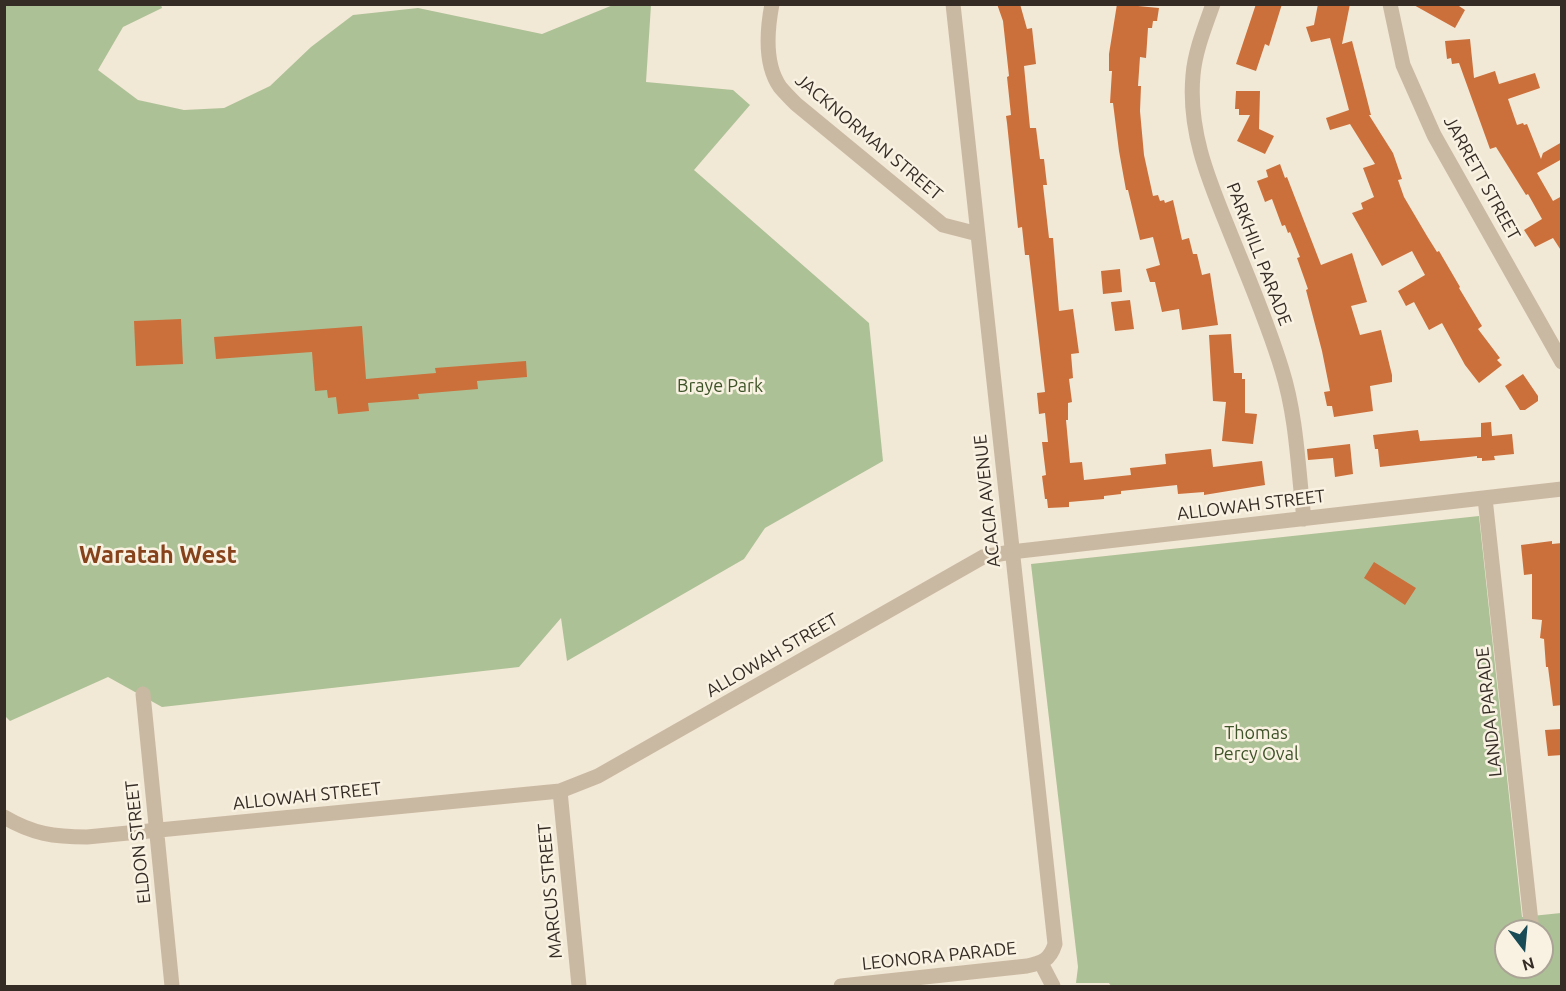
<!DOCTYPE html>
<style>
body{margin:0}
#map{position:relative;width:1566px;height:991px;overflow:hidden;background:#f2e8d6;font-family:Ubuntu,sans-serif}
canvas{display:block}
.frame{position:absolute;inset:0;border:6px solid #342c25;pointer-events:none}
.north{position:absolute;left:1494px;top:919px;width:60px;height:60px;box-sizing:border-box;background:#f9f2e2;border:2px solid #aaa396;border-radius:50%;rotate:164deg;font-size:16px;font-weight:700;line-height:24px;text-align:center;color:#342c25}
.north::after{content:'';display:block;margin:auto;width:21px;height:27px;background:#194b57;clip-path:polygon(50% 0,100% 100%,50% 72%,0 100%)}
</style>
<div id="map">
<canvas width="1566" height="991"></canvas>
<div class="frame"></div>
<div class="north">N</div>
</div>
<script>
const context = document.querySelector('canvas').getContext('2d');
context.lineJoin = 'round';
function fill(path, color) { context.fillStyle = color; context.fill(path, 'evenodd'); }
function strokePath(path, color, width, dash) { context.strokeStyle = color; context.lineWidth = width; context.lineCap = dash ? 'butt' : 'round'; context.setLineDash(dash || []); context.stroke(path); }
function label(font, color, halo, rows, align = 'center') {
  context.font = font + ' Ubuntu,sans-serif'; context.lineWidth = 5; context.setLineDash([]); context.textBaseline = 'middle'; context.strokeStyle = halo; context.fillStyle = color; for (const [text, x, y, turn = 0] of rows) {
    context.save(); context.translate(x, y); context.rotate((+turn || 0) * Math.PI / 180); context.textAlign = isNaN(turn) ? turn : align; if (halo) context.strokeText(text, 0, 0); context.fillText(text, 0, 0); context.restore();
  }
}
const green = new Path2D(`
 M 5,5 L 161,5 L 162,8 L 123,27 L 98,70 L 138,100 L 184,110 L 224,108 L 270,86 L 311,47 L 353,15 L 418,8 L 542,34 L 613,5 L 651,5 L 646,82 L 733,90 L 750,105 L 694,170 L 869,323 L 883,461 L 765,528 L 744,559 L 567,661 L 561,618 L 519,667 L 162,707 L 108,677 L 10,721 L 5,716 Z
 M 1479,516 L 1522,917 L 1561,913 L 1561,986 L 1111,986 L 1109,983 L 1076,983 L 1078,967 L 1031,564 ZM 1506,931 L 1542,931 L 1542,967 L 1506,967 Z`);
const building = new Path2D(`
 M 997,4 L 1020,4 L 1027,29 L 1032,28 L 1036,64 L 1024,66 L 1030,128 L 1036,128 L 1040,159 L 1044,159 L 1047,185 L 1043,185 L 1049,238 L 1053,238 L 1059,311 L 1073,309 L 1079,353 L 1071,354 L 1073,378 L 1069,379 L 1072,402 L 1068,403 L 1068,420 L 1066,420 L 1070,463 L 1082,462 L 1084,480 L 1131,475 L 1130,468 L 1166,464 L 1165,454 L 1211,449 L 1213,467 L 1262,461 L 1265,485 L 1204,495 L 1204,492 L 1178,494 L 1177,485 L 1121,491 L 1121,494 L 1104,496 L 1104,499 L 1069,502 L 1069,507 L 1048,508 L 1047,499 L 1045,499 L 1042,476 L 1046,475 L 1042,442 L 1048,442 L 1045,413 L 1039,414 L 1037,393 L 1045,392 L 1029,255 L 1025,255 L 1022,227 L 1018,228 L 1007,123 L 1006,116 L 1011,115 L 1007,77 L 1009,76 L 1003,21 Z
 M 1117,4 L 1159,8 L 1157,21 L 1153,21 L 1152,28 L 1148,28 L 1146,58 L 1140,57 L 1138,86 L 1141,86 L 1140,111 L 1144,155 L 1153,196 L 1158,195 L 1160,201 L 1164,200 L 1165,203 L 1173,200 L 1182,240 L 1189,238 L 1193,254 L 1197,254 L 1202,275 L 1210,273 L 1218,325 L 1182,330 L 1179,309 L 1162,312 L 1155,282 L 1150,282 L 1146,269 L 1160,265 L 1153,237 L 1140,240 L 1128,190 L 1126,190 L 1119,151 L 1113,103 L 1110,103 L 1112,71 L 1109,71 L 1109,54 Z
 M 1256,4 L 1282,4 L 1269,46 L 1265,44 L 1256,71 L 1236,64 Z
 M 1318,4 L 1350,4 L 1342,44 L 1352,41 L 1371,115 L 1369,115 L 1393,153 L 1402,179 L 1398,180 L 1404,197 L 1427,236 L 1437,252 L 1439,251 L 1460,287 L 1459,288 L 1482,326 L 1478,329 L 1500,358 L 1497,360 L 1502,365 L 1479,383 L 1465,365 L 1442,323 L 1429,330 L 1414,302 L 1406,306 L 1398,291 L 1425,275 L 1412,251 L 1382,266 L 1352,213 L 1363,209 L 1361,203 L 1374,197 L 1363,168 L 1375,164 L 1350,124 L 1330,130 L 1326,118 L 1349,110 L 1330,38 L 1311,42 L 1306,27 L 1314,25 Z
 M 1412,4 L 1456,4 L 1465,10 L 1455,28 Z
 M 1470,39 L 1474,78 L 1495,71 L 1499,84 L 1535,73 L 1540,88 L 1508,99 L 1517,125 L 1523,123 L 1524,125 L 1527,124 L 1541,159 L 1543,153 L 1562,142 L 1562,159 L 1537,173 L 1553,201 L 1562,196 L 1562,252 L 1553,238 L 1535,247 L 1524,230 L 1542,219 L 1528,194 L 1526,195 L 1496,147 L 1490,149 L 1459,63 L 1452,64 L 1451,58 L 1447,59 L 1445,41 Z
 M 1236,91 L 1260,91 L 1259,129 L 1274,136 L 1265,154 L 1237,141 L 1250,115 L 1239,115 L 1239,109 L 1235,109 Z
 M 1280,164 L 1285,178 L 1287,177 L 1321,265 L 1352,253 L 1367,302 L 1351,306 L 1360,335 L 1381,330 L 1392,375 L 1392,382 L 1370,386 L 1373,411 L 1334,417 L 1332,406 L 1327,406 L 1324,392 L 1330,391 L 1322,351 L 1306,290 L 1308,289 L 1297,258 L 1300,257 L 1290,232 L 1288,233 L 1285,225 L 1282,226 L 1272,199 L 1265,202 L 1257,181 L 1268,177 L 1266,170 Z
 M 1120,269 L 1122,292 L 1103,294 L 1101,271 Z
 M 1130,300 L 1134,329 L 1115,331 L 1111,302 Z
 M 181,319 L 183,364 L 136,366 L 134,321 Z
 M 362,326 L 366,379 L 436,373 L 435,368 L 526,361 L 527,377 L 477,381 L 478,389 L 418,394 L 419,399 L 368,403 L 369,411 L 338,414 L 336,397 L 328,398 L 327,390 L 315,391 L 312,352 L 216,359 L 214,337 Z
 M 1231,334 L 1234,373 L 1242,373 L 1242,379 L 1245,379 L 1245,413 L 1257,414 L 1253,444 L 1222,441 L 1226,402 L 1213,401 L 1209,335 Z
 M 1523,374 L 1538,396 L 1538,401 L 1525,410 L 1520,410 L 1505,386 Z
 M 1491,422 L 1492,436 L 1512,434 L 1514,454 L 1494,456 L 1495,460 L 1482,461 L 1482,458 L 1477,458 L 1477,456 L 1380,467 L 1378,449 L 1375,449 L 1373,435 L 1418,430 L 1420,441 L 1481,437 L 1481,423 Z
 M 1350,444 L 1353,474 L 1335,477 L 1333,458 L 1308,460 L 1307,449 Z
 M 1552,541 L 1552,544 L 1562,543 L 1562,705 L 1553,706 L 1548,667 L 1546,667 L 1544,639 L 1540,638 L 1542,620 L 1532,619 L 1532,574 L 1524,575 L 1521,545 Z
 M 1374,562 L 1416,588 L 1405,605 L 1364,578 Z
 M 1562,729 L 1562,755 L 1548,756 L 1545,730 Z`);
const street = new Path2D(`
 M 772,4 C 767,30 764,64 780,87 C 785,93 791,99 796,104 L 943,225 L 978,234
 M 1213,4 C 1205,27 1195,51 1193,75 C 1188,129 1207,176 1227,225 C 1246,273 1267,320 1282,370 C 1297,418 1298,470 1304,519
 M 1390,4 L 1403,65 L 1434,135 L 1562,362
 M 1485,498 L 1531,922
 M 143,694 L 172,986
 M 560,791 L 579,986
 M 4,817 C 33,834 54,837 87,837 L 560,791 L 598,776 L 983,557 L 1011,552 L 1562,489
 M 1041,963 L 1053,986
 M 841,986 L 1027,966 C 1042,963 1050,960 1055,944 L 953,4`);
const streetNames = [
 ["JACKNORMAN STREET",869,137,40],
 ["JARRETT STREET",1482,178,61],
 ["PARKHILL PARADE",1259,254,69],
 ["ACACIA AVENUE",987,501,-96],
 ["ALLOWAH STREET",1251,505,-7],
 ["ALLOWAH STREET",772,655,-30],
 ["LANDA PARADE",1489,712,-96],
 ["ALLOWAH STREET",307,796,-6],
 ["ELDON STREET",138,842,-96],
 ["MARCUS STREET",550,891,-95],
 ["LEONORA PARADE",939,956,-6]
];
const parkNames = [
 ["Braye Park",720,386],
 ["Thomas",1256,733],
 ["Percy Oval",1256,754]
];
const districtNames = [
 ["Waratah West",158,555]
];
fill(green, '#adc196');
fill(building, '#cb703b');
strokePath(street, '#cab9a2', 15);
label('18px', '#342c25', '#f9f2e2', streetNames);
label('18px', '#3e5328', '#f9f2e2', parkNames);
label('bold 24px', '#86421b', '#f9f2e2', districtNames);
</script>
